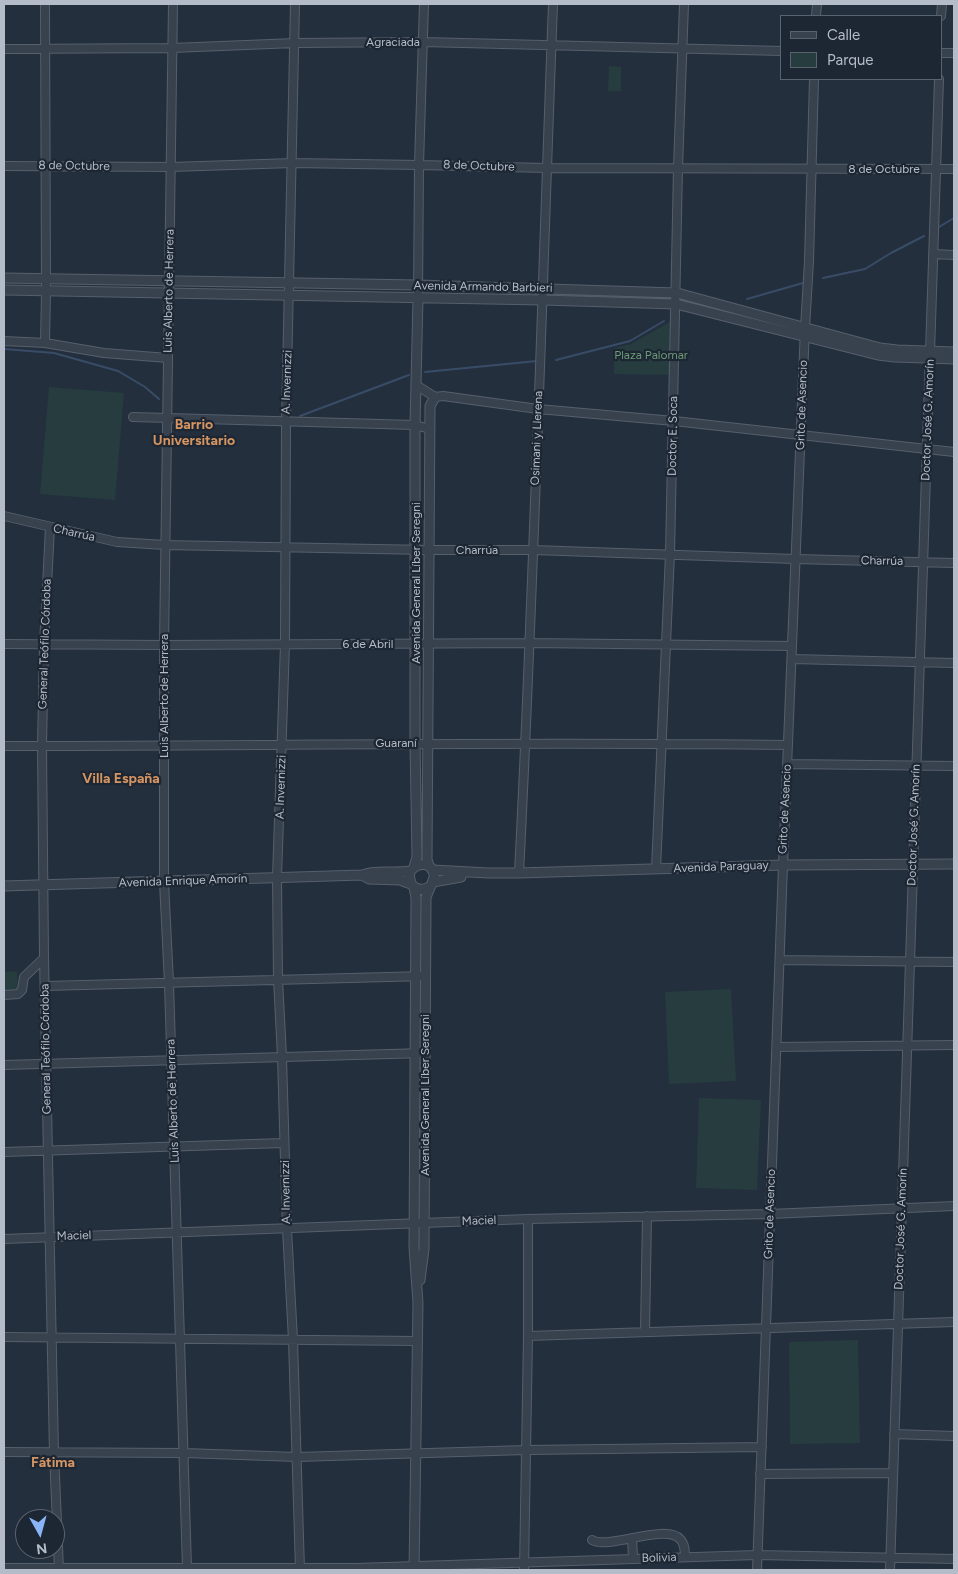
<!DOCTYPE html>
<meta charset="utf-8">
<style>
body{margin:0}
#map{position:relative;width:958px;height:1574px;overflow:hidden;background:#242f3e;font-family:Figtree,sans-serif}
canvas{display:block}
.frame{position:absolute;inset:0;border:5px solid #b4bcc9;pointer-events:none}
.legend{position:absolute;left:780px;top:15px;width:162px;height:65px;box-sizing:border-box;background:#1d2633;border:1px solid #59626f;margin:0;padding:6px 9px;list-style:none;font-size:15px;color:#b4bcc9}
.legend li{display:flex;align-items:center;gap:10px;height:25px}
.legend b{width:25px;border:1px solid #59626f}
.north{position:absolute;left:15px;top:1509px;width:50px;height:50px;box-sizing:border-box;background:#1d2633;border:1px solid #59626f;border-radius:50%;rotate:173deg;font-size:14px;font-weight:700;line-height:20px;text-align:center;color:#b4bcc9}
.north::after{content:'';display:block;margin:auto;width:18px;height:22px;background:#8ab4f8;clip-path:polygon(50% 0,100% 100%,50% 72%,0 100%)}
</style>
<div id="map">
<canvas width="958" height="1574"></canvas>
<div class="frame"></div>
<ul class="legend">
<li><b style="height:6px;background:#38414e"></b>Calle</li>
<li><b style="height:14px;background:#263c3f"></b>Parque</li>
</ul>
<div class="north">N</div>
</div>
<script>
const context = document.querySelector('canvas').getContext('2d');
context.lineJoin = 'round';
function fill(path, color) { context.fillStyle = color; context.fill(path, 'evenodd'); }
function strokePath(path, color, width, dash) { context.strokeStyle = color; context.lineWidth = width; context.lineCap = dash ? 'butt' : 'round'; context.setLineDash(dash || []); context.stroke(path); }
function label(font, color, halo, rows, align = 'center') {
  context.font = font + ' Figtree,sans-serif'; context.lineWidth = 4.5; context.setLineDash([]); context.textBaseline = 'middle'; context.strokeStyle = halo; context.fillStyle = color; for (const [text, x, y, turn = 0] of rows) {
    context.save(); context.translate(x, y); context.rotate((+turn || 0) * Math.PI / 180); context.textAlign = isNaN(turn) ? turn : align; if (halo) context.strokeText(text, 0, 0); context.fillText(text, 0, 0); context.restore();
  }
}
const green = new Path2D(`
 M 609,66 L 621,67 L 621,91 L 608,91 Z
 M 673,320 L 671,375 L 614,374 L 614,348 L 631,344 Z
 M 49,387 L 124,393 L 115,500 L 40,494 Z
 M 17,971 L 18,992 L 4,992 L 4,972 Z
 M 731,989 L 736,1081 L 669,1084 L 665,992 Z
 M 699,1098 L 761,1100 L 757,1190 L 696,1188 Z
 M 858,1340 L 860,1443 L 790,1444 L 789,1342 Z`);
const stream = new Path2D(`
 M 939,227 L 954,218
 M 823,278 L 865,269 L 891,253 L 924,236
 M 747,299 L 803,283
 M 4,349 L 54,353 L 118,371 L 145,387 L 159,399
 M 556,360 L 630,341 L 664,321
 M 425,372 L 537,361
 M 300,416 L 409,375`);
const minor = new Path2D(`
 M 173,4 L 164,645 L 164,882 L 169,983 L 187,1568
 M 295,4 L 286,421 L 285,644 L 277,877 L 278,979 L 282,1057 L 287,1229 L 293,1340 L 300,1570
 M 816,16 L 817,4
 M 941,16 L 942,4
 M 4,49 L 172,48 L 295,43 L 423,42 L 782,51
 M 942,53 L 954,53
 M 4,166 L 171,167 L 293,163 L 419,165 L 546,168 L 954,169
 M 933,254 L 954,255
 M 418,298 L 419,165 L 424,4
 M 4,341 L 45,343 L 104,353 L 168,358
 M 45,343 L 46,291 L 45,4
 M 416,385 L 435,397 L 443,396 L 538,409 L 674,421 L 954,452
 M 133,417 L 415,425 L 430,429
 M 4,516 L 117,542 L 165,545 L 428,550 L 533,550 L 795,559 L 954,563
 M 50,527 L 44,645 L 42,746 L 44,958 L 54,1453 L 59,1570
 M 4,644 L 164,645 L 530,643 L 792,646
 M 792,659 L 954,663
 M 4,746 C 265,746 527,741 788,745
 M 788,764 L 954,766
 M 656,869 L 670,554 L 678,168 L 684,4
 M 519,873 C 534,583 542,293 553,4
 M 780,960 L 954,962
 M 45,986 L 426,976
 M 4,995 L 18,994 L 22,990 L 24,977 L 44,958
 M 777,1047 L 954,1045
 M 4,1065 L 425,1053
 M 4,1152 L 284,1143
 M 4,1239 L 528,1219 L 770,1214 L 954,1206
 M 645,1332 L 647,1216
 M 528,1336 L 954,1322
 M 4,1337 L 417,1341
 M 894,1434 L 954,1436
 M 4,1452 L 184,1453 L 297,1457 L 526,1450 L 762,1447
 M 760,1474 L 892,1473
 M 632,1538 L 633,1559
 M 592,1540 C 609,1550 665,1523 680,1539 C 685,1544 685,1551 685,1557
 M 4,1568 L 356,1568 L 757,1555 L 954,1559
 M 524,1570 L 528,1336 L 528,1219
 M 757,1570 L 783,865 L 805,328 L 809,261 L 814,79
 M 890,1570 L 939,79`);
const tertiary = new Path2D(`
 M 4,278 L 418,285 L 677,293 L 880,348 L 897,350 L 954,352
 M 4,290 L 543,300 L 676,304 L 878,355 L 895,357 L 954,359
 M 429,866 L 427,859 C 427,708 428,557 430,406 L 435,397
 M 414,867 L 417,857 L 415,743 L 415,425 L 418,298
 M 432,870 L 489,873 L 519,873 L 783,865 L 954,864
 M 362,875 L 369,879 L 400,880 L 411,884
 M 433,882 L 461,877
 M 4,886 L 362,875 C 377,869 394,874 410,871
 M 414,887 L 416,898 L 414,1247 L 418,1303 L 414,1570
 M 420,1280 L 424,1249 L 426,898 C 428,890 435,880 434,874 C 431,860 414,863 409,874 L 411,884 C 416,890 422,891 429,887`);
const streetNames = [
 ["Agraciada",393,42],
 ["8 de Octubre",74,166,1],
 ["8 de Octubre",479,166,2],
 ["8 de Octubre",884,169],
 ["Avenida Armando Barbieri",483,287,1],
 ["Luis Alberto de Herrera",169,291,-89],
 ["A. Invernizzi",287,382,-88],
 ["Grito de Asencio",802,405,-88],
 ["Doctor José G. Amorín",928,420,-88],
 ["Doctor E. Soca",673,436,-89],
 ["Osimani y Llerena",537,438,-88],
 ["Charrúa",74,533,13],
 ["Charrúa",477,550],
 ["Charrúa",882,561,1],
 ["Avenida General Líber Seregni",416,583,-90],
 ["General Teófilo Córdoba",45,644,-88],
 ["6 de Abril",368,644],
 ["Luis Alberto de Herrera",164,696,-90],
 ["Guaraní",396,743],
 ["A. Invernizzi",281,787,-88],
 ["Grito de Asencio",785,809,-87],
 ["Doctor José G. Amorín",914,825,-88],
 ["Avenida Paraguay",721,867,-2],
 ["Avenida Enrique Amorín",183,881,-2],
 ["General Teófilo Córdoba",46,1049,-91],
 ["Avenida General Líber Seregni",425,1095,-90],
 ["Luis Alberto de Herrera",173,1101,-92],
 ["A. Invernizzi",286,1192,-91],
 ["Grito de Asencio",770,1214,-88],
 ["Maciel",479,1221,-2],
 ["Doctor José G. Amorín",901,1229,-88],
 ["Maciel",74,1236,-2],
 ["Bolivia",659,1558,-2]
];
const parkNames = [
 ["Plaza Palomar",651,355]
];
const neighbourhoodNames = [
 ["Barrio",194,425],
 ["Universitario",194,441],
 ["Villa España",121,779],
 ["Fátima",53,1463]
];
fill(green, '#263c3f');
strokePath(stream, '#394c67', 2);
strokePath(minor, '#565f6c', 10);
strokePath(tertiary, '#565f6c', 11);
strokePath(minor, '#38414e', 8);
strokePath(tertiary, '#38414e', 9);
label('12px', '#b4bcc9', '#1d2633', streetNames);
label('12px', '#6b9a76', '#1d2633', parkNames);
label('bold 14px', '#d59563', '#1d2633', neighbourhoodNames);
</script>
